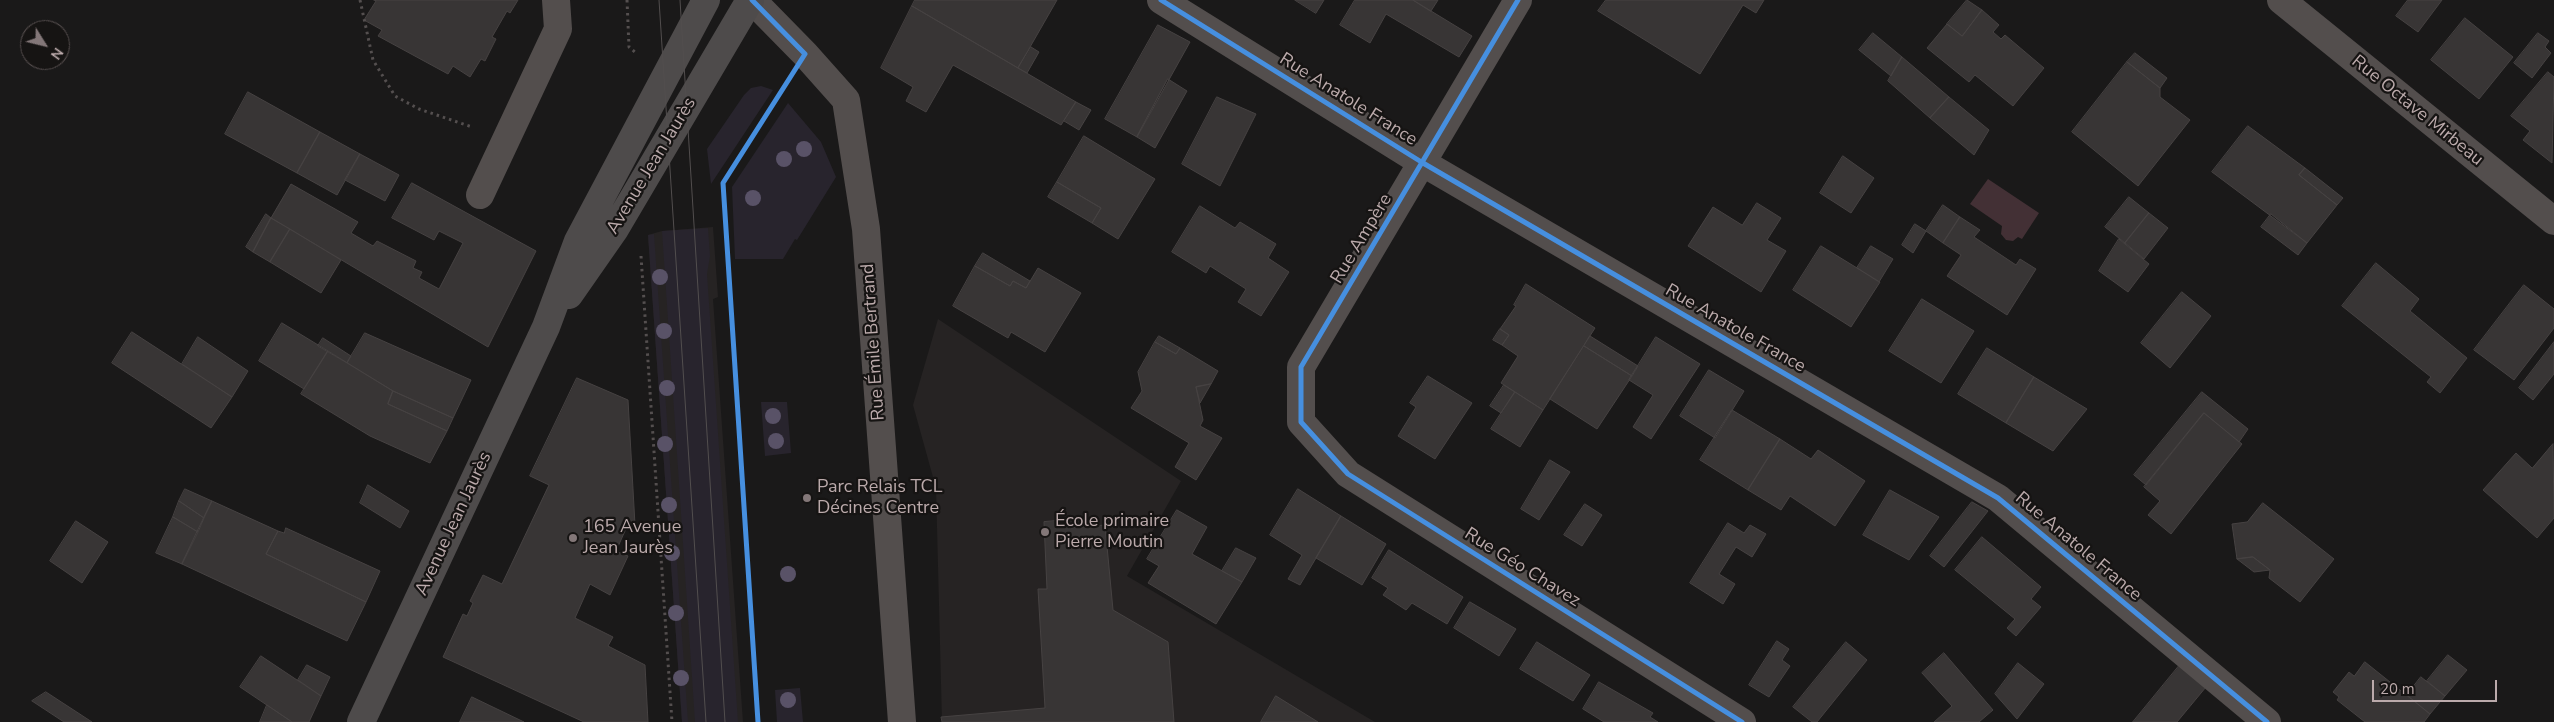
<!DOCTYPE html>
<meta charset="utf-8">
<style>
body{margin:0}
#map{position:relative;width:2554px;height:722px;overflow:hidden;background:#1a1919;font-family:"Nunito Sans",sans-serif}
canvas{display:block}
.north{position:absolute;left:20px;top:20px;width:50px;height:50px;box-sizing:border-box;background:#161413;border:1px solid #585050;border-radius:50%;rotate:126deg;font-size:14px;font-weight:700;line-height:20px;text-align:center;color:#bbaaab}
.north::after{content:'';display:block;margin:auto;width:18px;height:22px;background:#837778;clip-path:polygon(50% 0,100% 100%,50% 72%,0 100%)}
.scale{position:absolute;left:2372px;top:680px;width:125px;height:22px;box-sizing:border-box;border:2px solid #bbaaab;border-top:0;padding-left:6px;font-size:15px;line-height:18px;white-space:nowrap;color:#bbaaab;-webkit-text-stroke:4px #161413;paint-order:stroke}
</style>
<div id="map">
<canvas width="2554" height="722"></canvas>
<div class="north">N</div>
<div class="scale">20 m</div>
</div>
<script>
const context = document.querySelector('canvas').getContext('2d');
context.lineJoin = 'round';
function fill(path, color) { context.fillStyle = color; context.fill(path, 'evenodd'); }
function strokePath(path, color, width, dash) { context.strokeStyle = color; context.lineWidth = width; context.lineCap = dash ? 'butt' : 'round'; context.setLineDash(dash || []); context.stroke(path); }
function label(font, color, halo, rows, align = 'center') {
  context.font = font + ' "Nunito Sans",sans-serif'; context.lineWidth = 4.5; context.setLineDash([]); context.textBaseline = 'middle'; context.strokeStyle = halo; context.fillStyle = color; for (const [text, x, y, turn = 0] of rows) {
    context.save(); context.translate(x, y); context.rotate((+turn || 0) * Math.PI / 180); context.textAlign = isNaN(turn) ? turn : align; if (halo) context.strokeText(text, 0, 0); context.fillText(text, 0, 0); context.restore();
  }
}
const built = new Path2D(`
 M 713,227 L 718,297 L 713,299 L 743,722 L 682,722 L 648,235 L 662,231 Z
 M 938,319 L 1181,481 L 1127,576 L 1375,722 L 942,722 L 936,488 L 913,405 Z`);
const green = new Path2D(`
 M 761,86 L 773,90 L 711,184 L 707,149 L 744,95 L 751,88 Z
 M 788,103 L 821,142 L 836,177 L 797,240 L 795,239 L 783,259 L 735,259 L 732,187 Z
 M 708,228 L 710,256 L 707,274 L 738,722 L 695,722 L 662,231 Z
 M 654,234 L 688,722 L 682,722 L 648,235 Z
 M 761,402 L 787,402 L 791,453 L 765,456 Z
 M 800,688 L 803,722 L 777,722 L 775,690 Z`);
const water = new Path2D(`
 M 1988,179 L 2039,213 L 2022,239 L 2018,237 L 2013,241 L 2006,240 L 2001,234 L 2002,226 L 1970,204 Z`);
const building = new Path2D(`
 M 374,0 L 518,0 L 510,13 L 507,11 L 492,37 L 496,39 L 485,61 L 481,59 L 470,77 L 453,66 L 448,74 L 378,36 L 382,30 L 364,20 L 376,1 Z
 M 915,0 L 1057,0 L 1018,68 L 912,6 Z
 M 1295,0 L 1324,0 L 1316,13 Z
 M 1355,0 L 1413,0 L 1472,36 L 1459,57 L 1386,14 L 1370,43 L 1340,25 Z
 M 1413,0 L 1438,0 L 1431,11 Z
 M 1606,0 L 1764,0 L 1756,13 L 1743,5 L 1700,74 L 1598,11 Z
 M 1967,0 L 1982,10 L 1962,36 L 1947,24 Z
 M 2408,0 L 2442,0 L 2418,32 L 2396,16 Z
 M 912,6 L 1076,102 L 1061,125 L 953,65 L 926,112 L 906,101 L 913,87 L 881,68 Z
 M 1982,10 L 1999,25 L 1993,32 L 2001,39 L 2005,35 L 2044,68 L 2013,106 L 1975,75 L 1969,82 L 1927,48 L 1947,24 L 1962,36 Z
 M 2465,18 L 2513,57 L 2479,99 L 2431,60 Z
 M 1158,25 L 1190,42 L 1137,137 L 1105,119 Z
 M 1873,33 L 1902,57 L 1891,76 L 1859,50 Z
 M 2538,33 L 2549,41 L 2545,47 L 2551,53 L 2532,78 L 2514,63 Z
 M 1031,47 L 1039,52 L 1027,73 L 1018,68 Z
 M 2135,53 L 2167,78 L 2160,88 L 2127,62 Z
 M 1902,57 L 1949,97 L 1930,118 L 1888,81 Z
 M 2127,62 L 2160,88 L 2160,97 L 2190,120 L 2138,186 L 2072,132 Z
 M 2548,72 L 2554,77 L 2552,163 L 2523,140 L 2530,131 L 2511,116 Z
 M 1168,79 L 1187,91 L 1155,148 L 1137,137 Z
 M 248,92 L 320,132 L 297,173 L 225,134 Z
 M 1217,97 L 1256,114 L 1220,186 L 1182,164 Z
 M 1949,97 L 1989,130 L 1974,155 L 1930,118 Z
 M 1076,102 L 1091,110 L 1079,130 L 1064,121 Z
 M 2248,126 L 2305,168 L 2299,175 L 2337,205 L 2307,243 L 2212,172 Z
 M 320,132 L 360,154 L 337,195 L 297,173 Z
 M 1084,136 L 1155,179 L 1118,239 L 1092,223 L 1101,208 L 1057,182 Z
 M 360,154 L 399,175 L 385,201 L 345,180 Z
 M 1843,156 L 1874,178 L 1851,213 L 1820,193 Z
 M 2305,168 L 2343,198 L 2337,205 L 2299,175 Z
 M 1057,182 L 1101,208 L 1092,223 L 1048,197 Z
 M 412,183 L 536,251 L 488,347 L 271,218 L 291,184 L 358,222 L 351,233 L 373,246 L 377,241 L 416,261 L 413,268 L 422,272 L 419,278 L 439,289 L 463,243 L 439,231 L 434,240 L 392,218 Z
 M 2129,197 L 2149,213 L 2125,243 L 2105,227 Z
 M 1757,203 L 1781,218 L 1767,240 L 1786,251 L 1761,292 L 1688,246 L 1713,207 L 1742,225 Z
 M 1943,205 L 1960,217 L 1943,243 L 1926,231 Z
 M 1200,206 L 1235,228 L 1240,222 L 1276,244 L 1268,258 L 1289,272 L 1261,316 L 1238,302 L 1246,289 L 1210,266 L 1206,273 L 1172,252 Z
 M 2149,213 L 2168,228 L 2144,259 L 2125,243 Z
 M 266,214 L 271,218 L 253,252 L 246,247 Z
 M 2271,214 L 2307,243 L 2298,255 L 2261,227 Z
 M 1960,217 L 1980,230 L 1974,237 L 2016,265 L 2020,259 L 2036,269 L 2007,315 L 1947,276 L 1961,255 L 1943,243 Z
 M 271,218 L 290,229 L 270,262 L 253,252 Z
 M 1915,224 L 1926,231 L 1913,253 L 1902,245 Z
 M 290,229 L 341,260 L 321,293 L 270,262 Z
 M 2119,239 L 2149,264 L 2128,292 L 2099,271 Z
 M 1821,246 L 1880,282 L 1851,327 L 1793,290 Z
 M 1871,246 L 1893,259 L 1879,282 L 1857,268 Z
 M 983,253 L 1030,281 L 1026,288 L 1013,281 L 1010,286 L 975,266 Z
 M 2376,263 L 2419,299 L 2410,311 L 2467,358 L 2440,393 L 2427,382 L 2431,377 L 2342,306 Z
 M 975,266 L 1010,286 L 1013,281 L 1026,288 L 1038,268 L 1081,293 L 1045,352 L 1011,332 L 1008,338 L 953,306 Z
 M 1526,284 L 1595,328 L 1543,410 L 1501,383 L 1518,356 L 1502,345 L 1509,335 L 1500,329 L 1516,306 L 1514,305 Z
 M 2524,285 L 2554,309 L 2554,328 L 2514,380 L 2474,350 Z
 M 2182,292 L 2211,316 L 2170,368 L 2141,343 Z
 M 1922,299 L 1974,331 L 1941,383 L 1889,351 Z
 M 282,323 L 328,351 L 304,389 L 259,361 Z
 M 1500,329 L 1509,335 L 1502,345 L 1493,340 Z
 M 132,332 L 232,397 L 211,428 L 112,363 Z
 M 365,333 L 471,380 L 453,418 L 393,391 L 347,363 Z
 M 1159,336 L 1180,348 L 1176,354 L 1155,342 Z
 M 1590,336 L 1638,366 L 1632,376 L 1584,346 Z
 M 198,337 L 248,371 L 232,397 L 182,364 Z
 M 1656,337 L 1700,364 L 1651,439 L 1633,427 L 1653,395 L 1629,380 Z
 M 323,338 L 351,356 L 347,363 L 318,346 Z
 M 1155,342 L 1176,354 L 1180,348 L 1218,371 L 1211,384 L 1196,387 L 1203,420 L 1200,426 L 1222,438 L 1196,480 L 1175,467 L 1189,443 L 1131,408 L 1142,391 L 1138,372 Z
 M 2554,342 L 2554,374 L 2533,400 L 2519,388 Z
 M 1584,346 L 1632,376 L 1597,429 L 1550,399 Z
 M 1987,348 L 2034,377 L 2006,423 L 1958,394 Z
 M 328,351 L 393,391 L 388,404 L 447,431 L 430,463 L 370,436 L 301,394 Z
 M 1709,370 L 1744,391 L 1715,438 L 1680,416 Z
 M 1428,376 L 1472,403 L 1435,459 L 1398,436 L 1416,407 L 1410,403 Z
 M 2034,377 L 2087,409 L 2053,451 L 2006,423 Z
 M 577,378 L 628,400 L 635,525 L 629,522 L 616,551 L 628,556 L 610,595 L 590,584 L 575,618 L 613,637 L 608,646 L 645,665 L 648,722 L 584,722 L 443,657 L 463,614 L 467,616 L 473,603 L 470,601 L 483,575 L 502,584 L 549,485 L 530,476 Z
 M 1211,384 L 1200,403 L 1196,387 Z
 M 1504,385 L 1515,392 L 1501,413 L 1490,406 Z
 M 393,391 L 453,418 L 447,431 L 388,404 Z
 M 1515,392 L 1543,410 L 1520,447 L 1491,429 Z
 M 2202,392 L 2248,429 L 2239,442 L 2204,413 L 2146,485 L 2134,475 Z
 M 1732,410 L 1780,439 L 1748,490 L 1700,460 Z
 M 2204,413 L 2242,444 L 2171,534 L 2148,515 L 2160,501 L 2144,487 Z
 M 1780,439 L 1811,459 L 1818,450 L 1865,481 L 1835,526 L 1790,496 L 1781,510 L 1748,490 Z
 M 2553,444 L 2554,518 L 2537,538 L 2483,490 L 2516,453 L 2532,468 Z
 M 1550,460 L 1570,472 L 1539,520 L 1521,509 Z
 M 368,485 L 409,511 L 400,528 L 360,503 Z
 M 185,489 L 212,501 L 204,518 L 179,501 Z
 M 1298,489 L 1341,516 L 1300,585 L 1288,579 L 1302,555 L 1270,535 Z
 M 1890,490 L 1939,517 L 1909,560 L 1863,535 Z
 M 179,501 L 204,518 L 198,532 L 173,517 Z
 M 212,501 L 278,531 L 266,554 L 366,602 L 347,641 L 182,564 Z
 M 1972,502 L 1988,511 L 1944,567 L 1930,556 Z
 M 2263,503 L 2334,559 L 2300,602 L 2269,578 L 2270,570 L 2253,557 L 2237,559 L 2232,524 L 2247,522 Z
 M 1585,504 L 1602,515 L 1582,546 L 1564,535 Z
 M 1177,510 L 1207,527 L 1192,554 L 1242,582 L 1216,624 L 1148,583 L 1159,566 L 1147,559 Z
 M 1341,516 L 1386,544 L 1362,585 L 1316,558 Z
 M 173,517 L 198,532 L 182,564 L 156,553 Z
 M 1069,520 L 1069,528 L 1105,525 L 1113,610 L 1168,642 L 1174,722 L 942,722 L 941,717 L 1045,708 L 1038,589 L 1047,589 L 1044,522 Z
 M 76,521 L 108,542 L 82,583 L 50,561 Z
 M 1728,523 L 1744,533 L 1750,525 L 1766,534 L 1752,557 L 1736,547 L 1719,574 L 1735,584 L 1723,604 L 1690,583 Z
 M 286,528 L 380,571 L 366,602 L 266,554 L 278,531 L 284,533 Z
 M 1982,537 L 2041,587 L 2031,599 L 2041,607 L 2016,636 L 2007,628 L 2015,619 L 1955,570 Z
 M 1236,548 L 1256,558 L 1242,582 L 1222,571 Z
 M 1389,550 L 1463,597 L 1447,624 L 1412,603 L 1406,610 L 1383,595 L 1388,588 L 1372,578 Z
 M 2253,557 L 2270,570 L 2254,572 L 2237,559 Z
 M 1470,602 L 1516,629 L 1499,656 L 1454,628 Z
 M 1777,641 L 1789,649 L 1782,660 L 1790,666 L 1769,697 L 1749,685 Z
 M 1537,642 L 1590,675 L 1573,701 L 1520,669 Z
 M 1846,642 L 1867,660 L 1817,722 L 1812,722 L 1793,707 Z
 M 1944,653 L 1993,710 L 1979,722 L 1934,722 L 1952,706 L 1922,673 Z
 M 2448,655 L 2467,670 L 2445,696 L 2427,681 Z
 M 261,656 L 321,696 L 309,722 L 292,722 L 240,687 Z
 M 2365,662 L 2430,714 L 2424,722 L 2365,722 L 2337,700 L 2339,697 L 2333,692 L 2349,672 L 2354,676 Z
 M 2018,663 L 2044,684 L 2017,719 L 1995,694 Z
 M 307,665 L 330,677 L 321,696 L 298,680 Z
 M 2179,666 L 2206,687 L 2177,722 L 2133,722 Z
 M 2421,677 L 2445,696 L 2430,714 L 2407,695 Z
 M 1599,682 L 1653,713 L 1650,717 L 1658,722 L 1604,722 L 1583,709 Z
 M 46,692 L 92,722 L 64,722 L 32,701 Z
 M 1276,696 L 1318,722 L 1261,722 Z
 M 472,697 L 524,722 L 460,722 Z
 M 267,705 L 292,722 L 260,722 Z`);
const path = new Path2D(`
 M 360,0 L 373,60 L 395,96 L 419,109 L 472,127
 M 627,0 L 629,47 L 636,53
 M 641,256 L 672,722`);
const minor = new Path2D(`
 M 752,0 L 805,54 L 846,100 L 866,229 L 902,722
 M 1161,0 L 1423,163 L 1998,498 L 2267,722
 M 1518,0 L 1301,367 L 1301,422 L 1348,474 L 1742,722
 M 2281,0 L 2554,221
 M 480,195 L 558,29 L 556,0`);
const major = new Path2D(`
 M 569,295 L 615,229 L 750,0
 M 361,722 L 546,327 L 578,241 L 706,0`);
const tram = new Path2D(`
 M 659,0 L 706,722
 M 680,0 L 725,722`);
const cycleway = new Path2D(`
 M 752,0 L 805,54 L 723,183 L 758,722
 M 1161,0 L 1423,163 L 1998,498 L 2267,722
 M 1518,0 L 1301,367 L 1301,422 L 1348,474 L 1742,722`);
const trees = [
 [804,149],
 [784,159],
 [753,198],
 [660,277],
 [664,331],
 [667,388],
 [773,416],
 [776,441],
 [665,444],
 [669,505],
 [672,553],
 [788,574],
 [676,613],
 [681,678],
 [788,700]
];
const markers = [
 [807,498,5,"#837778"],
 [1045,532,5,"#837778"],
 [573,538,5,"#837778"]
];
const streetNames = [
 ["Rue Anatole France",1348,100,32],
 ["Rue Octave Mirbeau",2417,111,39],
 ["Avenue Jean Jaurès",652,166,-59],
 ["Rue Ampère",1362,239,-59],
 ["Rue Anatole France",1735,329,30],
 ["Rue Émile Bertrand",874,342,-94],
 ["Avenue Jean Jaurès",454,524,-65],
 ["Rue Anatole France",2078,547,40],
 ["Rue Géo Chavez",1522,568,32]
];
const poiNames = [
 ["Parc Relais TCL",817,488],
 ["Décines Centre",817,509],
 ["École primaire",1055,522],
 ["Pierre Moutin",1055,543],
 ["165 Avenue",583,528],
 ["Jean Jaurès",583,549]
];
fill(built, '#262323');
fill(green, '#28242d');
fill(water, '#433035');
fill(building, '#383535');
strokePath(building, '#464242', 1);
strokePath(path, '#544f4f', 3, [2.5, 4]);
strokePath(minor, '#534e4d', 28);
strokePath(major, '#4e4b4b', 28);
strokePath(tram, '#524e4e', 1);
strokePath(cycleway, '#468fdf', 5);
context.fillStyle = '#595267';
for (const [x, y] of trees) { context.beginPath(); context.arc(x, y, 8, 0, 2 * Math.PI); context.fill(); }
for (const [x, y, r, color] of markers) { const dot = new Path2D(); dot.arc(x, y, r, 0, 2 * Math.PI); context.fillStyle = color; context.fill(dot); strokePath(dot, '#161413', 2); }
label('18px', '#bbaaab', '#161413', streetNames);
label('18px', '#bbaaab', '#161413', poiNames, 'left');
</script>
